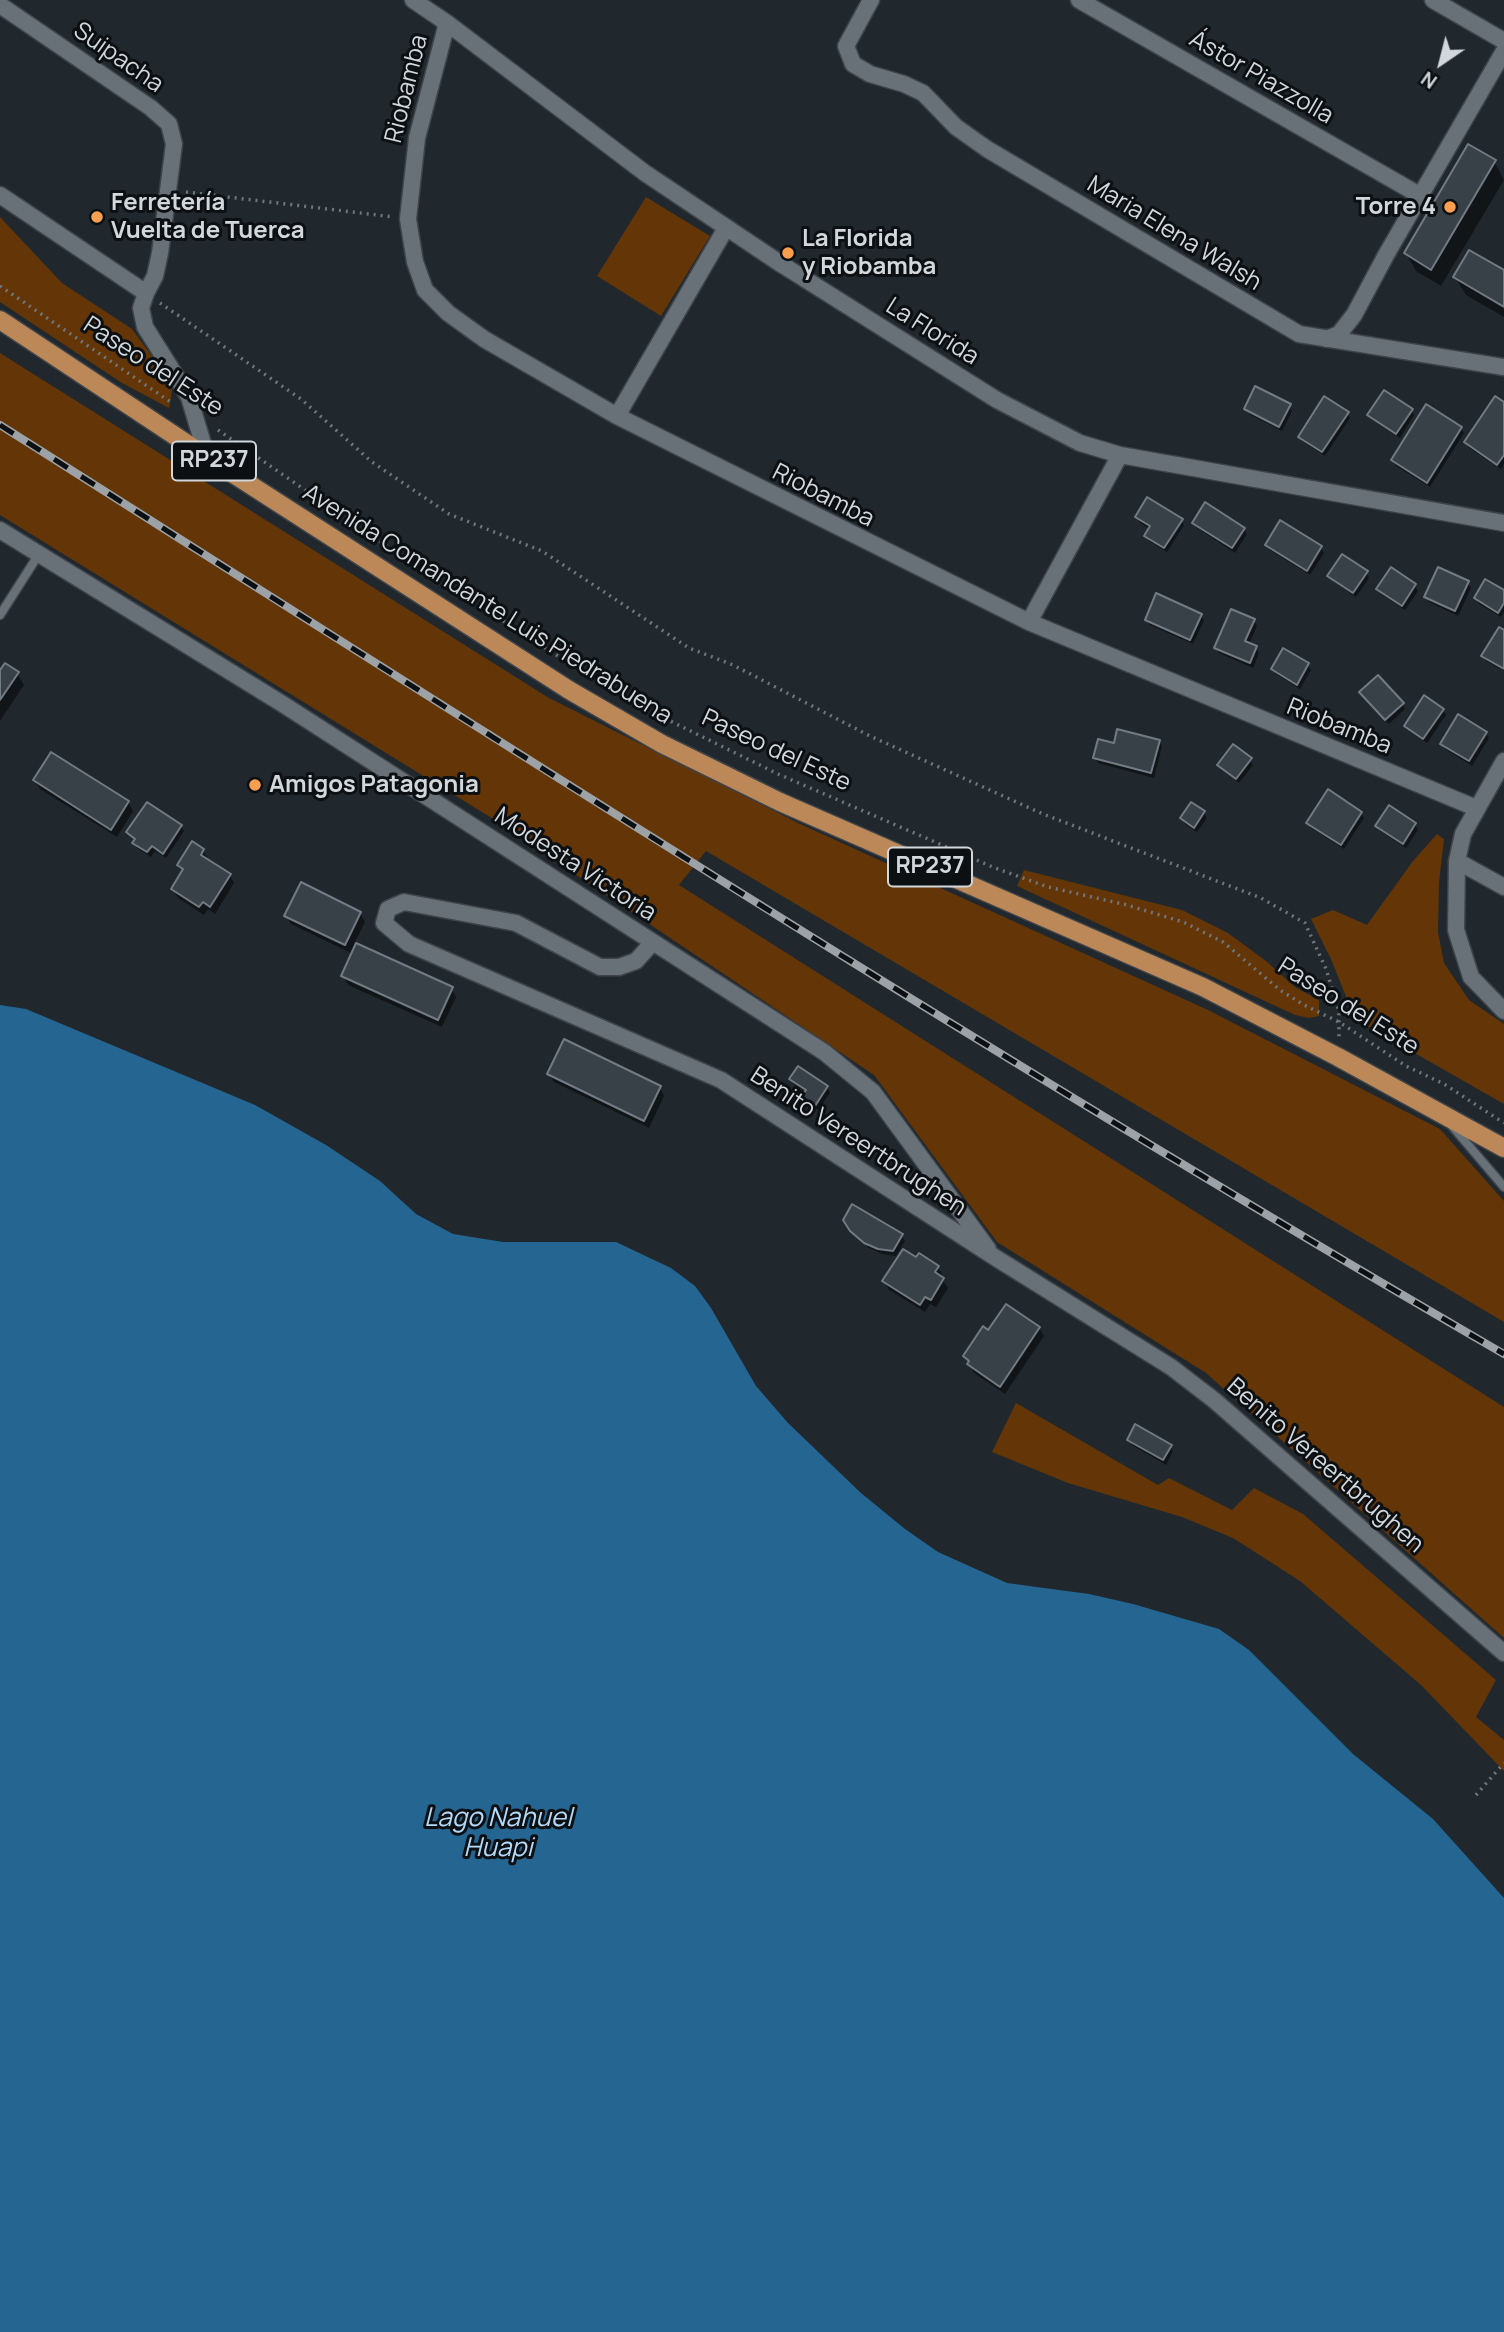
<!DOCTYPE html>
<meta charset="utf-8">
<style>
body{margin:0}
#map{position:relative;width:1504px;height:2332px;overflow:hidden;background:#20282e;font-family:Manrope,sans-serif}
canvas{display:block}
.north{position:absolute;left:1406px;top:28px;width:70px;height:70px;-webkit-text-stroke:5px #0d1013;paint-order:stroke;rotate:215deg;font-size:19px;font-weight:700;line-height:28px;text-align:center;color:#d2d7db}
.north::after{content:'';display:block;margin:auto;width:24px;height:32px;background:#d2d7db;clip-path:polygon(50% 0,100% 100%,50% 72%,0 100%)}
</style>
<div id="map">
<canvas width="1504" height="2332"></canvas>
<div class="north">N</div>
</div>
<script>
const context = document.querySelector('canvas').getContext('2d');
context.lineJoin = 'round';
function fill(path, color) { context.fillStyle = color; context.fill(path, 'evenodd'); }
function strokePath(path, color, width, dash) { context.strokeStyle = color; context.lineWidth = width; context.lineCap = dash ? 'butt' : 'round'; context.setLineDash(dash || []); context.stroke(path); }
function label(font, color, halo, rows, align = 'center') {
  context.font = font + ' Manrope,sans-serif'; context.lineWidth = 6; context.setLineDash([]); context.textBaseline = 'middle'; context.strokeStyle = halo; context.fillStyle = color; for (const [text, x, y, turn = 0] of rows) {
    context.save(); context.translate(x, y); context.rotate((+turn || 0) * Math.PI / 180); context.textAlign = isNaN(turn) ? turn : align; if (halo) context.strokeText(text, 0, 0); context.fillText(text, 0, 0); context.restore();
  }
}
const green = new Path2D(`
 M 646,197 L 710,236 L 661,316 L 597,276 Z
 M 0,217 L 62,283 L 132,329 L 173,385 L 169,408 L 122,383 L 0,302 Z
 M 0,353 L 549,698 L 798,823 L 1208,1010 L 1440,1129 L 1504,1201 L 1504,1322 L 706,851 L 679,885 L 1504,1407 L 1504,1638 L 1206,1373 L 997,1242 L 874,1075 L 490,817 L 0,515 Z
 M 1437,834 L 1444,839 L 1439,882 L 1438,932 L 1444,963 L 1469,1000 L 1504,1024 L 1504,1104 L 1355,1019 L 1331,959 L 1311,919 L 1333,910 L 1367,925 L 1413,861 Z
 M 1024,870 L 1182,910 L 1228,933 L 1266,961 L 1295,987 L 1319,1000 L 1319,1016 L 1309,1018 L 1295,1015 L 1017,886 Z
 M 1016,1403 L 1158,1485 L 1169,1478 L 1232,1510 L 1254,1488 L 1303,1514 L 1496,1680 L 1476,1717 L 1504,1740 L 1504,1771 L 1421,1685 L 1300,1581 L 1233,1538 L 1182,1517 L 1068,1483 L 992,1452 Z`);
const water = new Path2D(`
 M 0,1005 L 26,1009 L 255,1105 L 326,1145 L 380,1181 L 416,1214 L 453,1234 L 503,1242 L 616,1242 L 671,1268 L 695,1286 L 711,1308 L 756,1386 L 788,1423 L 861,1493 L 905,1529 L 938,1552 L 1007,1583 L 1089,1594 L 1133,1604 L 1219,1629 L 1249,1650 L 1353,1754 L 1433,1819 L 1504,1898 L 1504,2332 L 0,2332 Z`);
const shadow = new Path2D(`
 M 1494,161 L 1504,180 L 1441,286 L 1416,271 L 1406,253 Z
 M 1504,272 L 1504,317 L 1466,295 L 1455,277 Z
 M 1504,404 L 1504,464 L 1501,469 L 1469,448 L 1466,442 Z
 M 1289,405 L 1292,411 L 1282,431 L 1249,414 L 1246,409 Z
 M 1411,410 L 1414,415 L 1400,438 L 1373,420 L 1370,415 Z
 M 1347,413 L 1350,418 L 1325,456 L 1303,442 L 1300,437 Z
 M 1461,428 L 1464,433 L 1430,487 L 1396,466 L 1393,460 Z
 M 1137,517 L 1181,520 L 1184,525 L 1167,552 L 1149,541 L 1146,536 L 1150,529 L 1140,523 Z
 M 1194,523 L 1244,529 L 1247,534 L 1235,553 L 1197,528 Z
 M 1281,523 L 1321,548 L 1324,553 L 1310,575 L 1270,550 L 1267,545 Z
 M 1391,570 L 1415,585 L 1418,591 L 1405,610 L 1381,594 L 1378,589 Z
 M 1366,572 L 1369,578 L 1356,597 L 1333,581 L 1330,576 Z
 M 1468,583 L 1471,588 L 1458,616 L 1429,602 L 1426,597 Z
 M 1504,592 L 1504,612 L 1501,617 L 1479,604 L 1476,598 Z
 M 1201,615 L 1204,620 L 1193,644 L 1150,625 L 1147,620 Z
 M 1254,620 L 1257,626 L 1249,644 L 1256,648 L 1259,653 L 1253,668 L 1219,653 L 1216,648 Z
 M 1504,632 L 1504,671 L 1486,661 L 1483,656 Z
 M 1308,665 L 1311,670 L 1300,689 L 1276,674 L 1273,669 Z
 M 0,673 L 17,673 L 24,685 L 0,721 Z
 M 1365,698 L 1402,704 L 1405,709 L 1389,724 Z
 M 1443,710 L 1446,715 L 1427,743 L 1409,731 L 1406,726 Z
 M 1486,733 L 1489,738 L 1472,766 L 1445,749 L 1442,744 Z
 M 1159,741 L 1162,746 L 1154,778 L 1098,763 L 1095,758 L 1115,745 Z
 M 1250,760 L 1253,765 L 1239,783 L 1222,770 L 1219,765 Z
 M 35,780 L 128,802 L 133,811 L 117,837 L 40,789 Z
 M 1204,812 L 1207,818 L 1197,832 L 1185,824 L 1182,818 Z
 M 1361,813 L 1364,818 L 1344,849 L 1311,828 L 1308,823 Z
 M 1415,824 L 1418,830 L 1406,848 L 1380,831 L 1377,826 Z
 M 181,826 L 184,831 L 166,858 L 155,851 L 151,857 L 137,848 L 134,843 L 136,841 L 129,832 Z
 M 203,850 L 208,859 L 207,860 L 230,875 L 234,883 L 215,914 L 208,909 L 204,915 L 178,898 L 173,889 L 183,872 L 179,865 Z
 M 360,913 L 365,922 L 354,944 L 451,988 L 456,997 L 442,1027 L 348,985 L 343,976 L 353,954 L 291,924 L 286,916 Z
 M 549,1074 L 660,1087 L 664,1096 L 649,1128 L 554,1082 Z
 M 791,1079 L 827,1087 L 830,1093 L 818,1110 L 806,1102 L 803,1097 L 806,1092 L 794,1084 Z
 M 845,1220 L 902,1236 L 905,1241 L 896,1256 L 882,1254 L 869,1248 L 855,1236 Z
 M 938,1267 L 943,1276 L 941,1278 L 948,1288 L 936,1307 L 930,1304 L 925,1312 L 889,1290 L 884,1281 Z
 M 1039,1328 L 1044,1336 L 1005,1394 L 974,1373 L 965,1356 L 989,1332 Z
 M 1129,1440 L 1170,1446 L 1173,1451 L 1166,1465 L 1132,1445 Z`);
const building = new Path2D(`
 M 1468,144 L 1496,160 L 1431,270 L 1404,253 Z
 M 1469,250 L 1504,270 L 1504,307 L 1453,277 Z
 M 1255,386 L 1291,404 L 1279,427 L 1244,409 Z
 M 1384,390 L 1413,409 L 1396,434 L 1367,415 Z
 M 1324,396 L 1349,412 L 1322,452 L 1298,437 Z
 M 1495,396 L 1504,402 L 1504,455 L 1497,465 L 1464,442 Z
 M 1426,404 L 1462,427 L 1427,483 L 1391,460 Z
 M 1147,497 L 1183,519 L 1164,548 L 1144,536 L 1150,526 L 1135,517 Z
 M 1205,502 L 1245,528 L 1232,548 L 1192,523 Z
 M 1280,520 L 1322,546 L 1307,571 L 1265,545 Z
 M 1342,554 L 1368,571 L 1353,593 L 1327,576 Z
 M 1391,567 L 1416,584 L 1402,606 L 1376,589 Z
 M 1438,567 L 1469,581 L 1455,611 L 1424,597 Z
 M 1485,579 L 1504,590 L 1504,603 L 1498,613 L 1474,598 Z
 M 1156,593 L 1202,614 L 1190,640 L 1145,620 Z
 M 1231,609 L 1255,619 L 1245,641 L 1257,646 L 1250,663 L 1214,648 Z
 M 1499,627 L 1504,630 L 1504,669 L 1481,656 Z
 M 1283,648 L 1309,663 L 1297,685 L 1271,669 Z
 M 5,663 L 19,672 L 0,700 L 0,670 Z
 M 1378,675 L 1404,703 L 1385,720 L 1359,692 Z
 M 1424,695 L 1444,709 L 1423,739 L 1404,726 Z
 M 1458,714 L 1487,732 L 1469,761 L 1440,744 Z
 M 1117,729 L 1160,740 L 1151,773 L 1093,758 L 1098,739 L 1114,743 Z
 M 1233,744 L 1252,758 L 1236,779 L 1217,765 Z
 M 51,752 L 129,801 L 111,830 L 33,780 Z
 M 1328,789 L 1362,812 L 1341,845 L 1306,823 Z
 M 147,802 L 182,825 L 163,854 L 152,846 L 147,852 L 132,843 L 135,839 L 126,832 Z
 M 1191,802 L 1205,811 L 1194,828 L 1180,818 Z
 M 1389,805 L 1416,823 L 1403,844 L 1375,826 Z
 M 192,841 L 204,849 L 201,855 L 231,874 L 210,907 L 203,902 L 199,907 L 171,889 L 183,869 L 177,865 Z
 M 301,882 L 361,912 L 345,945 L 284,916 Z
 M 356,943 L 453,987 L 438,1020 L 341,976 Z
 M 564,1039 L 661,1086 L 644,1121 L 547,1074 Z
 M 798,1066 L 828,1086 L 815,1106 L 801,1097 L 806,1090 L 789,1079 Z
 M 852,1204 L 903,1234 L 893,1251 L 878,1249 L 864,1243 L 850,1231 L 843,1220 Z
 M 903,1249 L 916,1257 L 919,1253 L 939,1266 L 935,1272 L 944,1278 L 931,1300 L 925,1297 L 920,1305 L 882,1281 Z
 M 1006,1304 L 1040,1327 L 1000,1387 L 967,1364 L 969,1361 L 963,1356 L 983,1326 L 988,1330 Z
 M 1135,1424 L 1172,1445 L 1163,1460 L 1127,1440 Z`);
const path = new Path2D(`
 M 186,192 L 394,217
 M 0,286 L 172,403
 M 160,303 L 301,399 L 372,462 L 449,514 L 542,551 L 689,648 L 733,665 L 870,736 L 1043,814 L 1261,898 L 1305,923 L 1326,969 L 1339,1011 L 1339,1037
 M 218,430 L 382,543 L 597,681 L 650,711 L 778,774 L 995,868 L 1048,887 L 1127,905 L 1183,922 L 1223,942 L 1280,990 L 1304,1005 L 1339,1022 L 1406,1066 L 1444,1084 L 1504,1123
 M 1476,1795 L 1504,1763`);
const lane = new Path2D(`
 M 0,615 L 39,554
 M 1452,1126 L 1504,1187`);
const street = new Path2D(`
 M 413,0 L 447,23 L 645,173 L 781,264 L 997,400 L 1080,443 L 1120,455 L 1504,523
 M 871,0 L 846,46 L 853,64 L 870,74 L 904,84 L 923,93 L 956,127 L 987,149 L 1299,334 L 1504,367
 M 1079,0 L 1421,196
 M 1433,0 L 1504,41
 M 0,5 L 151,108 L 169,124 L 174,144 L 160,253 L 155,276 L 146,293
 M 447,23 L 417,138 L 408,219 L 415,262 L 425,290 L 448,313 L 484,339 L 617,416 L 1029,622 L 1476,808
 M 0,195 L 146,293 L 141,308 L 145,327 L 189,397 L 207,457
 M 1327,339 L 1339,334 L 1354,315 L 1386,255 L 1504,51
 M 617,416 L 726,228
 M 0,530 L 281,703 L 824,1052 L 873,1092 L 988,1249
 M 1029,622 L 1120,455
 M 1504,761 L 1463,834 L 1457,861 L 1456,930 L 1471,977 L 1504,1011
 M 1457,861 L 1504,887
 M 653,942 L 636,961 L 619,967 L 600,967 L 516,923 L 404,902 L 388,909 L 384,923 L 409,944 L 721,1080 L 996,1258 L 1171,1367 L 1214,1400 L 1504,1653`);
const primary = new Path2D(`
 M 0,320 L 207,457 L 569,690 L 662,744 L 780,802 L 1203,987 L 1338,1057 L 1504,1148`);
const rail = new Path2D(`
 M 0,425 C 498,740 994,1059 1504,1354`);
const markers = [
 [1450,207,7,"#fa9f50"],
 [97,217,7,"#fa9f50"],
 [788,253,7,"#fa9f50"],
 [255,785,7,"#fa9f50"]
];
const shields = [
 [214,461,84],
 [930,867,84]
];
const shieldNames = [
 ["RP237",214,461],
 ["RP237",930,867]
];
const streetNames = [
 ["Suipacha",118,58,35],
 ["Ástor Piazzolla",1261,78,30],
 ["Riobamba",407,89,-76],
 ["Maria Elena Walsh",1174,234,31],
 ["La Florida",932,332,32],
 ["Paseo del Este",153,367,33],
 ["Riobamba",823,496,27],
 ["Avenida Comandante Luis Piedrabuena",487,605,32],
 ["Riobamba",1339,727,22],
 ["Paseo del Este",776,751,25],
 ["Modesta Victoria",575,865,33],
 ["Paseo del Este",1348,1007,32],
 ["Benito Vereertbrughen",858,1142,33],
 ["Benito Vereertbrughen",1325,1466,41]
];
const poiNames = [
 ["Ferretería",111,203],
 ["Vuelta de Tuerca",111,231],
 ["Torre 4",1436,207,"right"],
 ["La Florida",802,239],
 ["y Riobamba",802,267],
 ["Amigos Patagonia",269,785]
];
const waterNames = [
 ["Lago Nahuel",498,1819],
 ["Huapi",498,1849]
];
fill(green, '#633507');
fill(water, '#256592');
fill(shadow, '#0007');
fill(building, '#394148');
strokePath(building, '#727b83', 2);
strokePath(lane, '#3e4449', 11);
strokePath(street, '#3e4449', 19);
strokePath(primary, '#3e4449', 21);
strokePath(path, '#70777c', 3.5, [2, 5]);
strokePath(lane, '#687178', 8);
strokePath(street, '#687178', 16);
strokePath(primary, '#bd8858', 18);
strokePath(rail, '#9ca2a6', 8);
strokePath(rail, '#0d1013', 5, [16]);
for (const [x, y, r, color] of markers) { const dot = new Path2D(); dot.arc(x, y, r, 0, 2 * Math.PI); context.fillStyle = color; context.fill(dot); strokePath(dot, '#0d1013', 2.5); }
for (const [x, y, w] of shields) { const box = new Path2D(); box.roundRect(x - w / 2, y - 19.5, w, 39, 5); context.fillStyle = '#0d1013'; context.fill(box); strokePath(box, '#d2d7db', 2); }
label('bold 23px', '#d2d7db', null, shieldNames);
label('24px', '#d2d7db', '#0d1013', streetNames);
label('bold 24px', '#d2d7db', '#0d1013', poiNames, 'left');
label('italic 26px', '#b2d9f9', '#0d1013', waterNames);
</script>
